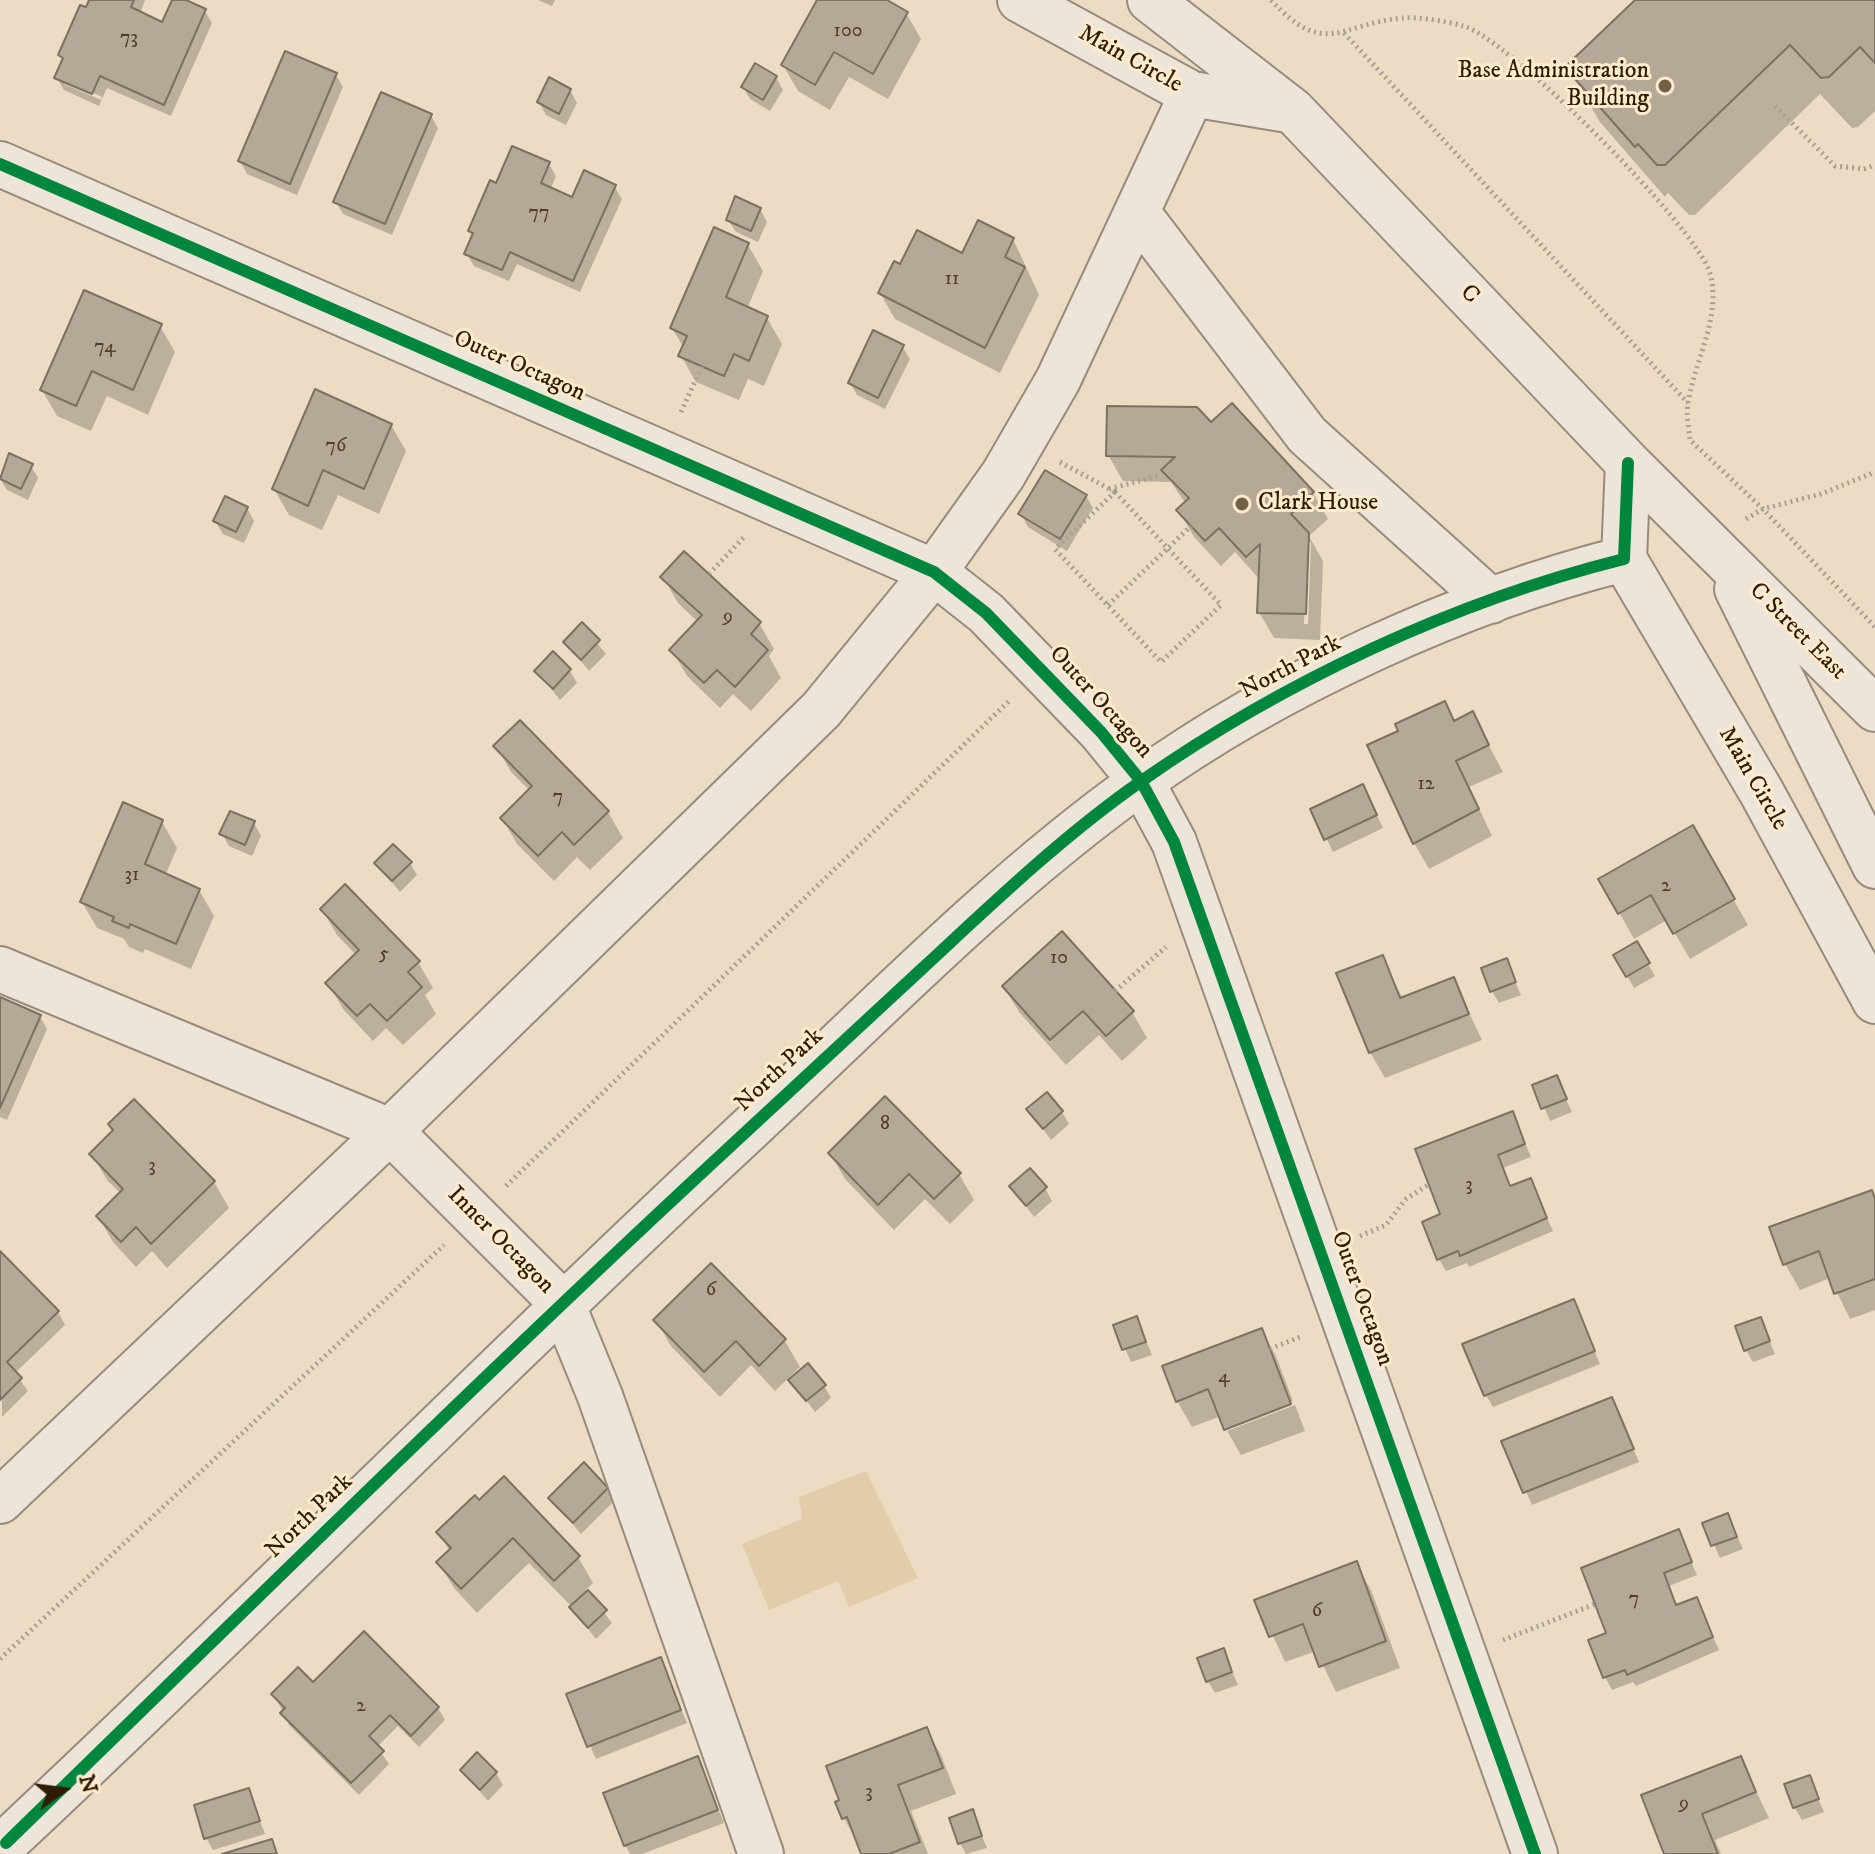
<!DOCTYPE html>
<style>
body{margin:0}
#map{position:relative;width:1875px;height:1854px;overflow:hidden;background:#ecdcc3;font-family:"IM FELL DW Pica",serif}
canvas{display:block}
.north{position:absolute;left:24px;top:1750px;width:80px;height:80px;-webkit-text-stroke:6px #feebcd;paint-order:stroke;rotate:76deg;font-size:22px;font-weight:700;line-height:32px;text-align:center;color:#301b05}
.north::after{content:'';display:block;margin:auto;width:28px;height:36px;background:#301b05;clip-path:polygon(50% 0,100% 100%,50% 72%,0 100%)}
</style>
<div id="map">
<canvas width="1875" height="1854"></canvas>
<div class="north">N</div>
</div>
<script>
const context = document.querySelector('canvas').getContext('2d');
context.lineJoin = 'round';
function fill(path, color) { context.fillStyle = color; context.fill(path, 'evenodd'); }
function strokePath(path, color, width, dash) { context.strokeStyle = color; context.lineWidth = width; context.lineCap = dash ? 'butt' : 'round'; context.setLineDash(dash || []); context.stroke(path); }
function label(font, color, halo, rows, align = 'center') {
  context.font = font + ' "IM FELL DW Pica",serif'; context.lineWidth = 6; context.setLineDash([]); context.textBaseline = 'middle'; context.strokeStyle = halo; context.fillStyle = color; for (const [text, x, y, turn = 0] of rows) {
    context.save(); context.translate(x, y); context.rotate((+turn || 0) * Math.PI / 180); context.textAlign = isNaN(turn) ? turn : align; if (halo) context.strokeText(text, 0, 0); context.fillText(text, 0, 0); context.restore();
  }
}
const green = new Path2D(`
 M 866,1471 L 918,1578 L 849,1607 L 838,1581 L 769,1610 L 742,1544 L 802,1519 L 799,1497 Z`);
const shadow = new Path2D(`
 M 91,0 L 145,0 L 140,14 L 163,24 L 174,0 L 205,11 L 212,23 L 171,116 L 107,88 L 99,106 L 64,90 L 57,78 L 64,62 L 60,55 ZM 64,80 L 102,97 L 101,100 L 64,84 Z
 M 538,0 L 555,0 L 552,6 Z
 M 819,0 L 883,0 L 906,13 L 921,39 L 888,99 L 849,77 L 830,110 L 798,91 L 783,65 Z
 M 1638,0 L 1875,0 L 1875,111 L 1858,127 L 1852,128 L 1820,94 L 1695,215 L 1689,215 L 1668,193 L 1665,197 L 1600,122 L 1570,71 Z
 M 336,75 L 343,87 L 297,195 L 247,174 L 240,161 Z
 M 776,77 L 783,90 L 770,111 L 750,99 L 743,87 Z
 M 570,90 L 577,103 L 566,125 L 546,115 L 539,102 Z
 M 431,116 L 438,128 L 392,235 L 343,214 L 336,202 Z
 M 549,164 L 556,176 L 550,190 L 573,200 L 614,186 L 622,199 L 580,292 L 517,264 L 509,281 L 474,266 L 467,254 L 474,237 L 470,231 L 497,185 Z
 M 760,209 L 767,222 L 758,242 L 736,232 L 728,220 Z
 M 1013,239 L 1039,295 L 1000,373 L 895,319 L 880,293 L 900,267 L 963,256 Z
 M 748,245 L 763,271 L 747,309 L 767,318 L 782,344 L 764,386 L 748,379 L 739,400 L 696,382 L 681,356 L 684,348 L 672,328 Z
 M 160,326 L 175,352 L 148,415 L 107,396 L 91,431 L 57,416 L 42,390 Z
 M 902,346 L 910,359 L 885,409 L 857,395 L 850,383 Z
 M 391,425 L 406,451 L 379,514 L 338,495 L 322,530 L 289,515 L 274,489 Z
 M 1210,425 L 1313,493 L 1328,519 L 1309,536 L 1323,561 L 1320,640 L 1274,638 L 1259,612 L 1261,581 L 1235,552 L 1221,566 L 1194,537 L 1179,511 L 1186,504 L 1171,482 L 1123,481 L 1108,455 ZM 1307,539 L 1311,543 L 1308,624 L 1304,624 Z
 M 10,456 L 31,466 L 38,478 L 28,500 L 7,490 L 0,479 Z
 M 1086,496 L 1093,508 L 1067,551 L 1028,527 L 1021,514 Z
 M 247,508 L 254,521 L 244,543 L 223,534 L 215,521 Z
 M 663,577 L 759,623 L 774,649 L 769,656 L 781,678 L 751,711 L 733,694 L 720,708 L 687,676 L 672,650 L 698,622 L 678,603 Z
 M 582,625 L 606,654 L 589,671 L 565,642 Z
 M 537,671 L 570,671 L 577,683 L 560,700 Z
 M 1444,704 L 1455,723 L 1472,714 L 1503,772 L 1469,787 L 1492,836 L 1429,869 L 1414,843 L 1401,732 Z
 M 496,746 L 608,812 L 623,838 L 590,870 L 577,857 L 554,881 L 517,844 L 502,818 L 530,791 L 511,772 Z
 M 1369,799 L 1383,828 L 1333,852 L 1313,810 Z
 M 162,822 L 177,848 L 165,876 L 199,890 L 214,916 L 191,969 L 145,949 L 143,953 L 129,947 L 124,939 L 97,928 L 82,902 Z
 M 254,823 L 261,836 L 252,856 L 229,846 L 222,834 Z
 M 1692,827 L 1748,925 L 1690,959 L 1667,920 L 1634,939 L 1601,880 Z
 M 410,863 L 417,875 L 400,892 L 376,864 Z
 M 322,909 L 418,962 L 433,988 L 425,995 L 436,1014 L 403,1045 L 386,1028 L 373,1041 L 343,1009 L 328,983 L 356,955 L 337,935 Z
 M 1636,943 L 1655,976 L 1634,988 L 1615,955 Z
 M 1382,957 L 1403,999 L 1453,979 L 1482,1040 L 1385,1078 L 1370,1052 Z
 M 1506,961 L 1521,995 L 1499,1003 L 1492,991 Z
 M 1004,987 L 1132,1012 L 1147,1038 L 1122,1061 L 1099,1035 L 1066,1065 L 1019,1012 Z
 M 0,999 L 40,1016 L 47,1029 L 7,1120 L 0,1117 Z
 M 1556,1078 L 1572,1112 L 1550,1121 L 1535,1086 Z
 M 1029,1110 L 1062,1112 L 1069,1124 L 1051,1140 Z
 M 1512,1113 L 1531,1157 L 1503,1168 L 1511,1188 L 1530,1181 L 1553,1231 L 1469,1267 L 1467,1263 L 1446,1271 L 1439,1259 L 1443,1216 Z
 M 830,1153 L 959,1174 L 974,1200 L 950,1224 L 925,1199 L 894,1230 L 845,1179 Z
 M 92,1154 L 214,1182 L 229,1208 L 167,1268 L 152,1251 L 136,1267 L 113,1242 L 98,1216 L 121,1194 L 107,1180 Z
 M 1012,1187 L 1045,1188 L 1052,1201 L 1034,1217 Z
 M 1875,1199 L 1875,1310 L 1850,1319 L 1830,1278 L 1800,1290 L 1785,1264 Z
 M 0,1254 L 58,1312 L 65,1325 L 15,1373 L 28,1391 L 2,1417 Z
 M 711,1266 L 785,1341 L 800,1367 L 775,1391 L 751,1365 L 720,1397 L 671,1346 L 656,1320 Z
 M 1573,1302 L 1600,1364 L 1493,1407 L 1486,1395 Z
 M 1137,1318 L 1152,1355 L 1131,1362 L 1115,1326 Z
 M 1760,1319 L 1775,1354 L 1753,1362 L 1746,1350 Z
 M 1261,1330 L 1276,1356 L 1293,1401 L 1227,1427 L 1227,1431 L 1221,1416 L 1192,1427 L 1177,1401 Z
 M 791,1380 L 824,1386 L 831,1398 L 815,1412 Z
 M 1611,1399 L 1639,1462 L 1532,1505 L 1504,1442 Z
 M 1295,1405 L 1305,1431 L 1241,1455 L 1227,1431 Z
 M 607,1489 L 614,1501 L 581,1534 L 551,1498 Z
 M 475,1498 L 578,1557 L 593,1583 L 586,1590 L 612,1623 L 596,1639 L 570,1605 L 529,1563 L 477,1613 L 454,1588 L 439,1563 L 450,1552 L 439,1532 Z
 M 1727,1515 L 1743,1549 L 1720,1558 L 1705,1524 Z
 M 1678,1532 L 1697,1575 L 1669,1586 L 1677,1607 L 1696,1599 L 1719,1650 L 1636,1686 L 1633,1682 L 1612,1690 L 1605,1677 Z
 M 1356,1564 L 1371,1590 L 1400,1668 L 1336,1692 L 1316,1651 L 1285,1662 L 1257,1601 Z
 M 1223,1650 L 1238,1685 L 1215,1693 L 1208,1681 Z
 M 660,1659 L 687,1723 L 596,1759 L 568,1695 Z
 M 313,1685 L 438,1708 L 445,1720 L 419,1747 L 398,1726 L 377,1747 L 389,1764 L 359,1795 L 289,1725 L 274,1694 Z
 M 926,1729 L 941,1755 L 956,1794 L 911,1811 L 928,1854 L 863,1854 L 844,1818 Z
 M 1740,1758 L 1769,1818 L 1715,1840 L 1721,1854 L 1666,1854 Z
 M 697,1759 L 724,1823 L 642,1854 L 630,1854 L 625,1845 Z
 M 462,1771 L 496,1773 L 503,1785 L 488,1801 Z
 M 1809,1777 L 1824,1812 L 1802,1820 L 1794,1807 Z
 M 248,1791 L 265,1834 L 213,1850 L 206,1838 Z
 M 972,1812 L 987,1848 L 966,1854 L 960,1843 Z`);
const building = new Path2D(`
 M 89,0 L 134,0 L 131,7 L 162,22 L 172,0 L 186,0 L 206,9 L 164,105 L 100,76 L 92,94 L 54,78 L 63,58 L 58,55 L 80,5 L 86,7 Z
 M 817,0 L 887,0 L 908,12 L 873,74 L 834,52 L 815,85 L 781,65 Z
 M 1635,0 L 1875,0 L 1875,63 L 1860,47 L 1829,77 L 1821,78 L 1790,45 L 1665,165 L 1657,165 L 1638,144 L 1635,147 L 1568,71 L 1568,64 Z
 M 285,51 L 337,73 L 290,184 L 238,161 Z
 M 755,63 L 777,76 L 763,100 L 741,87 Z
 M 549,77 L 571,89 L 559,114 L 537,102 Z
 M 381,92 L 432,114 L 385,224 L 333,202 Z
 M 512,146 L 550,162 L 541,183 L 572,197 L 584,170 L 616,185 L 573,281 L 510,252 L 502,270 L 464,254 L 473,233 L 468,231 L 490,180 L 496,183 Z
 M 735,196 L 761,208 L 751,231 L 726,220 Z
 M 978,220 L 1014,238 L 1005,257 L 1025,267 L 985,348 L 878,293 L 894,261 L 900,264 L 917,230 L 962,253 Z
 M 714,227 L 749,243 L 726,297 L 768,316 L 749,361 L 734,354 L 724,376 L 678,356 L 687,336 L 670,328 Z
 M 84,290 L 162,324 L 133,390 L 92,371 L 76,406 L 40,390 Z
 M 873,330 L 904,345 L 878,398 L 848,383 Z
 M 315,389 L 392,424 L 364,489 L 323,470 L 308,506 L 272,489 Z
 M 1232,403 L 1314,492 L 1291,514 L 1309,533 L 1306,614 L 1257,613 L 1260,544 L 1246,557 L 1219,528 L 1205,541 L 1176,510 L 1189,498 L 1161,470 L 1175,457 L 1106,456 L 1107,406 L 1197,407 L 1211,422 Z
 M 9,453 L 33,464 L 21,489 L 0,479 Z
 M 1045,470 L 1087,495 L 1060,539 L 1018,514 Z
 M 225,496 L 248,507 L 236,532 L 213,521 Z
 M 684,551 L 761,622 L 751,634 L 768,650 L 735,687 L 717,670 L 704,683 L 669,650 L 702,615 L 660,577 Z
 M 582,622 L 600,640 L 581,660 L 563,642 Z
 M 553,651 L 571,669 L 553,689 L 534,671 Z
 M 1445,701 L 1454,721 L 1473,711 L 1489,745 L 1456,761 L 1479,809 L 1413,844 L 1367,745 L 1398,731 L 1395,724 Z
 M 520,720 L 609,811 L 574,845 L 562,832 L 538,856 L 500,818 L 532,786 L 493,746 Z
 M 1363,784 L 1377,815 L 1324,840 L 1310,809 Z
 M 123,802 L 163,820 L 145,864 L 200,889 L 176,944 L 130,924 L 129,928 L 112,921 L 114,917 L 80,902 Z
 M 230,811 L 255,821 L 245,845 L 219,834 Z
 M 1693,825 L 1735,899 L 1673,934 L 1651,895 L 1618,914 L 1598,879 Z
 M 393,844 L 412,862 L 392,881 L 374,863 Z
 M 345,884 L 420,961 L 408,972 L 422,987 L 387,1021 L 370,1004 L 357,1016 L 325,983 L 359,950 L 320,909 Z
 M 1062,931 L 1134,1011 L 1106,1036 L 1083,1011 L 1050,1040 L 1002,986 Z
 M 1637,941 L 1650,963 L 1626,977 L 1613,955 Z
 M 1383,955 L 1400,998 L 1454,977 L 1469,1014 L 1369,1053 L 1336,973 Z
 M 1507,958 L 1516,982 L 1490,992 L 1481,968 Z
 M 0,997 L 41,1015 L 0,1108 Z
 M 1557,1075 L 1567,1099 L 1541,1109 L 1532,1085 Z
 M 1047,1092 L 1063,1111 L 1043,1129 L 1026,1109 Z
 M 885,1096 L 961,1173 L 934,1199 L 909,1174 L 878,1205 L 828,1153 Z
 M 134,1099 L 215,1181 L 151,1244 L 136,1227 L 121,1242 L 96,1216 L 123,1189 L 89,1154 L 113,1130 L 108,1124 Z
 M 1513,1111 L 1525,1144 L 1498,1155 L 1510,1186 L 1531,1178 L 1547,1218 L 1460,1256 L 1458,1251 L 1437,1260 L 1422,1222 L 1440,1214 L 1415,1149 Z
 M 1030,1168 L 1047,1187 L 1026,1206 L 1009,1186 Z
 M 1872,1190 L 1875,1199 L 1875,1279 L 1834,1294 L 1819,1251 L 1783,1265 L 1769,1227 Z
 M 0,1251 L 59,1311 L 7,1362 L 22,1378 L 0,1400 Z
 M 711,1263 L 786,1339 L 759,1366 L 736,1341 L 704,1372 L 653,1320 Z
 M 1574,1299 L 1595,1351 L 1484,1396 L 1462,1344 Z
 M 1137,1316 L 1146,1342 L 1122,1350 L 1113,1325 Z
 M 1761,1317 L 1770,1341 L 1744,1351 L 1735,1326 Z
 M 1262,1328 L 1291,1404 L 1224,1430 L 1208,1389 L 1176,1402 L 1162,1366 Z
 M 808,1363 L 826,1385 L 806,1401 L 788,1380 Z
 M 1612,1397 L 1634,1449 L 1523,1493 L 1501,1441 Z
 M 584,1462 L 608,1488 L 573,1523 L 548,1498 Z
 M 504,1476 L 580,1556 L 554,1581 L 513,1538 L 461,1589 L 436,1562 L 451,1548 L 436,1532 L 475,1495 L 479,1500 Z
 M 1728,1513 L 1737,1537 L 1711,1546 L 1702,1523 Z
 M 1679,1529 L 1692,1562 L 1664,1573 L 1676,1605 L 1697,1597 L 1713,1637 L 1627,1675 L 1625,1670 L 1603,1678 L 1588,1640 L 1606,1633 L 1581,1568 Z
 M 1357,1561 L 1386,1641 L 1319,1667 L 1303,1624 L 1269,1637 L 1254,1600 Z
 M 588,1590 L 607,1610 L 588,1628 L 569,1607 Z
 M 364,1631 L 439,1707 L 411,1736 L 390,1715 L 369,1736 L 384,1751 L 351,1783 L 280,1713 L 285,1708 L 271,1694 L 298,1667 L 313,1682 Z
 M 1224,1648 L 1232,1672 L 1206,1682 L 1197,1658 Z
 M 661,1657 L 681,1710 L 587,1747 L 566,1694 Z
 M 927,1727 L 943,1768 L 898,1785 L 920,1842 L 889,1854 L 861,1854 L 847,1817 L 842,1819 L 835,1802 L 839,1800 L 826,1766 Z
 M 477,1752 L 497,1772 L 480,1790 L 460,1770 Z
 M 698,1756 L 718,1810 L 624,1846 L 603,1793 Z
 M 1741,1756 L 1756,1792 L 1702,1814 L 1718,1854 L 1664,1854 L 1641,1795 Z
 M 1810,1775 L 1819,1799 L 1793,1808 L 1784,1784 Z
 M 249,1788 L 260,1821 L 204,1839 L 194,1805 Z
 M 973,1809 L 982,1836 L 958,1844 L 949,1818 Z
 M 272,1839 L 277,1854 L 222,1854 Z`);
const path = new Path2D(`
 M 1271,0 C 1325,59 1339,24 1402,18 C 1420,17 1446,21 1463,26 C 1509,38 1696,227 1710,273 C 1722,318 1694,361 1688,404 C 1686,415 1689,429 1690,440 L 1763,509 L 1821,494 L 1875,472
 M 1344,33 L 1688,403
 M 1775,106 L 1835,166 L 1864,169 L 1875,165
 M 681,412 L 702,366
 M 1060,462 L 1115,492
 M 1109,489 L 1158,476
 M 1115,492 L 1221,605 L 1161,662 L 1055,549 Z
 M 1746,519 L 1763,509 L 1875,627
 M 709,574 L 744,537
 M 1108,605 L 1191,526
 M 1115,991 L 1166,947
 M 506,1186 L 1009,701
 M 1360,1236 L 1386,1225 L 1406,1199 L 1428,1185
 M 1270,1349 L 1302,1336
 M 1503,1640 L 1595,1604
 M 0,1659 L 444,1245`);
const minor = new Path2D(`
 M 1020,0 L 1192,94 L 1288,110
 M 1150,0 L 1293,111 L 1628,463 L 1875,709
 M 0,164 L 934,572 L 986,613 L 1101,732 L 1141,781 L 1174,842 L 1535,1854
 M 1137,212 L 1307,435 L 1491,601
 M 1624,559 L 1762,793 L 1875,1001
 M 1737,589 L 1875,866
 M 0,969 L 390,1131 L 562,1303 L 600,1396 L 761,1854
 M 0,1501 L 390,1131 L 821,710 L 934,572 L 1003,475 L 1058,380 L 1192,94
 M 0,1848 C 247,1618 483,1377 730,1147 C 863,1024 991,889 1139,783 C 1275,685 1463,599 1624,559 L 1628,463`);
const cycleway = new Path2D(`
 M 0,164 L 934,572 L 986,613 L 1101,732 L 1141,781 L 1174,842 L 1535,1854
 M 6,1843 C 234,1621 461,1397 694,1180 C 771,1109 848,1037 925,966 C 994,902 1063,836 1140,782 C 1284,681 1455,601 1624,559 L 1628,463`);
const markers = [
 [1665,86,8,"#725f48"],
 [1242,504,8,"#725f48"]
];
const numberNames = [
 ["100",848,32],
 ["73",129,39],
 ["77",539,214],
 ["11",952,280],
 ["74",105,348],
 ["76",336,447],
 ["9",728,618],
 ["12",1426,785],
 ["7",558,798],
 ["31",132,876],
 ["2",1666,887],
 ["5",384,955],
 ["10",1059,959],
 ["8",885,1125],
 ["3",152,1167],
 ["3",1469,1186],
 ["6",711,1291],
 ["4",1224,1378],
 ["7",1634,1600],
 ["6",1317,1612],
 ["2",361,1707],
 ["3",869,1793],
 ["9",1684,1805]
];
const streetNames = [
 ["Main Circle",1130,60,29],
 ["C",1469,295,46],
 ["Outer Octagon",519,367,24],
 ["C Street East",1797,632,45],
 ["North Park",1291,668,-28],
 ["Outer Octagon",1100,703,48],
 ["Main Circle",1752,779,60],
 ["North Park",780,1071,-43],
 ["Inner Octagon",500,1241,45],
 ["Outer Octagon",1361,1299,70],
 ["North Park",310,1517,-44]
];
const poiNames = [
 ["Base Administration",1649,72],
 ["Building",1649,100],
 ["Clark House",1258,504,"left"]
];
fill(green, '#e2ccaa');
fill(shadow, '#0003');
fill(building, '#b5a896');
strokePath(building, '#7d7262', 2);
strokePath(minor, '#978c7c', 48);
strokePath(path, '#a9a094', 5, [2, 4]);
strokePath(minor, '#eee5d9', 44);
strokePath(cycleway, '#00873e', 12);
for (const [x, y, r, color] of markers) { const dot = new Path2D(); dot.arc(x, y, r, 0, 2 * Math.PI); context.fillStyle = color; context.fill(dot); strokePath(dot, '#feebcd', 3); }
label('20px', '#513e29', null, numberNames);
label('24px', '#301b05', '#feebcd', streetNames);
label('24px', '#301b05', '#feebcd', poiNames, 'right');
</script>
